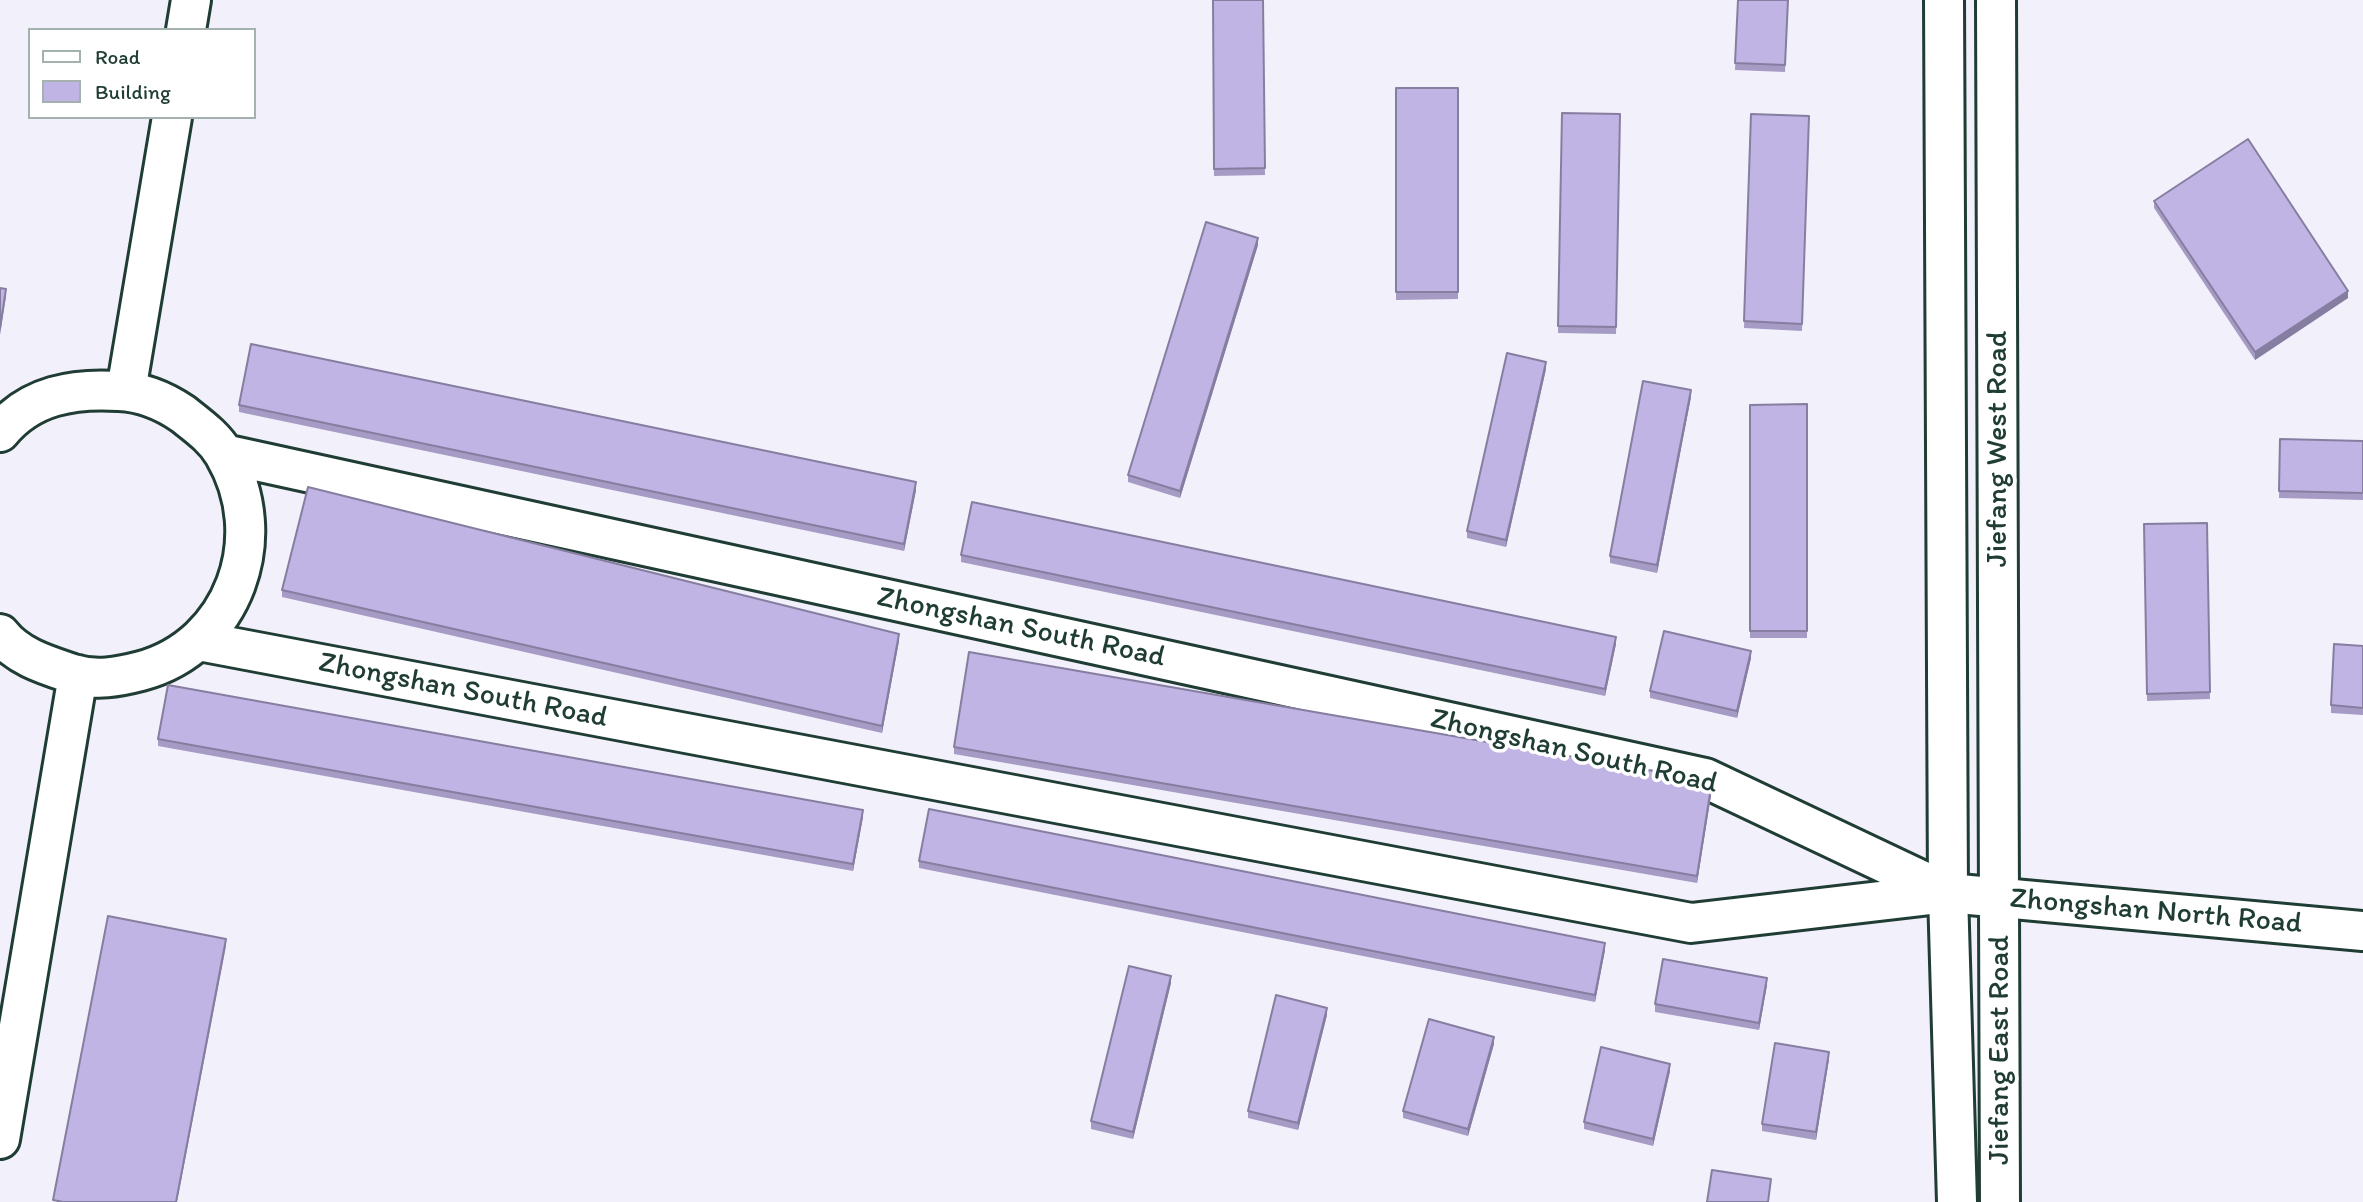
<!DOCTYPE html>
<style>
body{margin:0}
#map{position:relative;width:2363px;height:1202px;overflow:hidden;background:#f2f0fa;font-family:Itim,sans-serif}
canvas{display:block}
.legend{position:absolute;left:28px;top:28px;width:228px;height:91px;box-sizing:border-box;background:#fff;border:2px solid #a5b1ae;margin:0;padding:9px 12px;list-style:none;font-size:21px;color:#1f3d34}
.legend li{display:flex;align-items:center;gap:14px;height:35px}
.legend b{width:35px;border:2px solid #a5b1ae}
</style>
<div id="map">
<canvas width="2363" height="1202"></canvas>
<ul class="legend">
<li><b style="height:9px;background:#fff"></b>Road</li>
<li><b style="height:19px;background:#c0b4e5"></b>Building</li>
</ul>
</div>
<script>
const context = document.querySelector('canvas').getContext('2d');
context.lineJoin = 'round';
function strokePath(path, color, width, dash) { context.strokeStyle = color; context.lineWidth = width; context.lineCap = dash ? 'butt' : 'round'; context.setLineDash(dash || []); context.stroke(path); }
function fill(path, color) { context.fillStyle = color; context.fill(path, 'evenodd'); }
function label(font, color, halo, rows, align = 'center') {
  context.font = font + ' Itim,sans-serif'; context.lineWidth = 7; context.setLineDash([]); context.textBaseline = 'middle'; context.strokeStyle = halo; context.fillStyle = color; for (const [text, x, y, turn = 0] of rows) {
    context.save(); context.translate(x, y); context.rotate((+turn || 0) * Math.PI / 180); context.textAlign = isNaN(turn) ? turn : align; if (halo) context.strokeText(text, 0, 0); context.fillText(text, 0, 0); context.restore();
  }
}
const minor = new Path2D(`
 M 186,30 L 191,0
 M 126,391 L 172,117
 M 0,432 C 30,395 74,388 119,391 C 143,392 164,401 183,414 C 198,426 214,437 224,454 C 273,537 234,646 141,671 C 118,677 96,681 73,674 C 46,665 18,657 0,634
 M 224,454 L 1705,778 L 1948,893
 M 199,641 L 1691,923 L 1948,893 L 2363,931
 M 0,1139 L 78,675`);
const major = new Path2D(`
 M 1944,0 L 1948,893 L 1957,1202
 M 1996,0 L 2000,1202`);
const wall = new Path2D(`
 M 1213,0 L 1263,0 L 1265,175 L 1214,176 Z
 M 1738,0 L 1788,0 L 1785,72 L 1735,70 Z
 M 1396,88 L 1458,88 L 1458,299 L 1396,300 Z
 M 1562,113 L 1620,114 L 1616,334 L 1558,333 Z
 M 1751,114 L 1809,116 L 1802,331 L 1744,328 Z
 M 2154,201 L 2348,298 L 2255,360 L 2154,208 Z
 M 1258,245 L 1180,498 L 1128,482 L 1128,475 Z
 M 1546,369 L 1506,547 L 1467,538 L 1467,531 Z
 M 1691,397 L 1657,573 L 1610,563 L 1610,556 Z
 M 1807,404 L 1807,638 L 1750,638 L 1750,405 Z
 M 239,405 L 916,490 L 904,551 L 239,412 Z
 M 2280,439 L 2363,441 L 2363,500 L 2279,498 Z
 M 2207,523 L 2210,699 L 2147,701 L 2144,524 Z
 M 961,555 L 1616,644 L 1605,696 L 961,562 Z
 M 282,590 L 899,641 L 882,733 L 282,597 Z
 M 2363,646 L 2363,715 L 2331,713 L 2331,705 Z
 M 1751,658 L 1737,718 L 1650,698 L 1650,691 Z
 M 158,739 L 863,817 L 853,871 L 158,746 Z
 M 954,747 L 1712,789 L 1697,883 L 954,754 Z
 M 919,861 L 1605,950 L 1595,1002 L 919,868 Z
 M 1171,983 L 1133,1139 L 1091,1129 L 1091,1121 Z
 M 1767,985 L 1759,1030 L 1655,1012 L 1655,1004 Z
 M 1327,1015 L 1298,1130 L 1248,1118 L 1248,1111 Z
 M 1494,1044 L 1468,1136 L 1403,1118 L 1403,1111 Z
 M 1829,1059 L 1816,1140 L 1762,1131 L 1762,1124 Z
 M 1670,1071 L 1653,1146 L 1584,1129 L 1584,1122 Z`);
const shadedWall = new Path2D(`
 M 1258,238 L 1258,245 L 1180,498 L 1180,491 Z
 M 6,289 L 6,296 L 0,335 L 0,328 Z
 M 2348,291 L 2348,298 L 2255,360 L 2255,352 Z
 M 1546,362 L 1546,369 L 1506,547 L 1506,540 Z
 M 1691,390 L 1691,397 L 1657,573 L 1657,565 Z
 M 916,482 L 916,490 L 904,551 L 904,544 Z
 M 899,634 L 899,641 L 882,733 L 882,726 Z
 M 1616,637 L 1616,644 L 1605,696 L 1605,689 Z
 M 1751,651 L 1751,658 L 1737,718 L 1737,711 Z
 M 1712,781 L 1712,789 L 1697,883 L 1697,876 Z
 M 863,810 L 863,817 L 853,871 L 853,864 Z
 M 226,939 L 226,946 L 177,1202 L 176,1202 Z
 M 1605,943 L 1605,950 L 1595,1002 L 1595,995 Z
 M 1171,976 L 1171,983 L 1133,1139 L 1133,1132 Z
 M 1767,978 L 1767,985 L 1759,1030 L 1759,1023 Z
 M 1327,1008 L 1327,1015 L 1298,1130 L 1298,1123 Z
 M 1494,1037 L 1494,1044 L 1468,1136 L 1468,1129 Z
 M 1829,1052 L 1829,1059 L 1816,1140 L 1816,1132 Z
 M 1670,1064 L 1670,1071 L 1653,1146 L 1653,1139 Z`);
const building = new Path2D(`
 M 1213,0 L 1263,0 L 1265,168 L 1214,169 Z
 M 1738,0 L 1788,0 L 1785,65 L 1735,63 Z
 M 1396,88 L 1458,88 L 1458,292 L 1396,292 Z
 M 1562,113 L 1620,114 L 1616,327 L 1558,326 Z
 M 1751,114 L 1809,116 L 1802,324 L 1744,321 Z
 M 2248,139 L 2348,291 L 2255,352 L 2154,201 Z
 M 1206,222 L 1258,238 L 1180,491 L 1128,475 Z
 M 0,288 L 6,289 L 0,328 Z
 M 251,344 L 916,482 L 904,544 L 239,405 Z
 M 1507,353 L 1546,362 L 1506,540 L 1467,531 Z
 M 1643,381 L 1691,390 L 1657,565 L 1610,556 Z
 M 1807,404 L 1807,631 L 1750,631 L 1750,405 Z
 M 2280,439 L 2363,441 L 2363,493 L 2279,491 Z
 M 308,487 L 899,634 L 882,726 L 282,590 Z
 M 972,502 L 1616,637 L 1605,689 L 961,555 Z
 M 2207,523 L 2210,692 L 2147,694 L 2144,524 Z
 M 1664,631 L 1751,651 L 1737,711 L 1650,691 Z
 M 2334,644 L 2363,646 L 2363,708 L 2331,705 Z
 M 969,652 L 1712,781 L 1697,876 L 954,747 Z
 M 168,685 L 863,810 L 853,864 L 158,739 Z
 M 929,809 L 1605,943 L 1595,995 L 919,861 Z
 M 108,916 L 226,939 L 176,1202 L 63,1202 L 53,1200 Z
 M 1663,959 L 1767,978 L 1759,1023 L 1655,1004 Z
 M 1129,966 L 1171,976 L 1133,1132 L 1091,1121 Z
 M 1276,995 L 1327,1008 L 1298,1123 L 1248,1111 Z
 M 1429,1019 L 1494,1037 L 1468,1129 L 1403,1111 Z
 M 1775,1043 L 1829,1052 L 1816,1132 L 1762,1124 Z
 M 1601,1047 L 1670,1064 L 1653,1139 L 1584,1122 Z
 M 1712,1170 L 1771,1179 L 1768,1202 L 1707,1202 Z`);
const streetNames = [
 ["Jiefang West Road",1998,449,-90],
 ["Zhongshan South Road",1021,628,12],
 ["Zhongshan South Road",463,691,11],
 ["Zhongshan South Road",1574,752,13],
 ["Zhongshan North Road",2156,912,5],
 ["Jiefang East Road",2000,1050,-90]
];
strokePath(minor, '#1f3d34', 44);
strokePath(major, '#1f3d34', 44);
strokePath(minor, '#fff', 38);
strokePath(major, '#fff', 38);
fill(wall, '#a59bc5');
fill(shadedWall, '#867ea0');
fill(building, '#c0b4e5');
strokePath(building, '#867ea0', 2);
label('30px', '#1f3d34', '#fff', streetNames);
</script>
